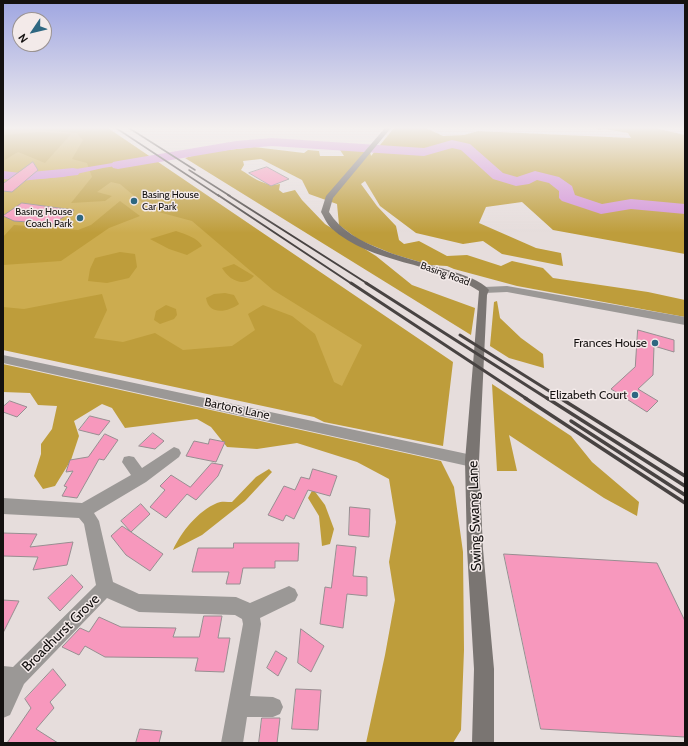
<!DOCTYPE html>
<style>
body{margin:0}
#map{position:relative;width:688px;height:746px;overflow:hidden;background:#e6dddc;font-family:Cabin,sans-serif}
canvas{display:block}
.frame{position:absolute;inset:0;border:4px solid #141110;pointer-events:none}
.north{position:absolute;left:12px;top:12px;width:40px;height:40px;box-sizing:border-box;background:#f3eae9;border:1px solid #9a9392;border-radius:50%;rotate:235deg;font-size:11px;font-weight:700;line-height:16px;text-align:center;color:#141110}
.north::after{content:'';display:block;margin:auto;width:14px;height:18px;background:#2e6781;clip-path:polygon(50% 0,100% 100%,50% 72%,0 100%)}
</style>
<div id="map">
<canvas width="688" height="746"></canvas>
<div class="frame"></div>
<div class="north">N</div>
</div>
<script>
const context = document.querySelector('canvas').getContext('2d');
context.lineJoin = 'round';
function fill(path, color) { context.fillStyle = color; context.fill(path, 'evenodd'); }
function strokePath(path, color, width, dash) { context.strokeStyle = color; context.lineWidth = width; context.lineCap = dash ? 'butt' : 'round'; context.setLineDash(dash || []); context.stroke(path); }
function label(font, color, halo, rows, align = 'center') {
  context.font = font + ' Cabin,sans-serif'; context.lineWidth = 3; context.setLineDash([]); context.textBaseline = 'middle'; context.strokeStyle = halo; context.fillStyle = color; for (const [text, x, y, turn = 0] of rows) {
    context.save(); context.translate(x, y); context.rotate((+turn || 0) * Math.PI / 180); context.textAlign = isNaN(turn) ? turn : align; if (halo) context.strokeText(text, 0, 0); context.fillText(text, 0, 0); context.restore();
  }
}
const green = new Path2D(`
 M 3,128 L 101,128 L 447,362 L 436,432 L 3,340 Z`);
const forest = new Path2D(`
 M 32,128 L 108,128 L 453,362 L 443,446 L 324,422 L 314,417 L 3,350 L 3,307 L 24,309 L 102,294 L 107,310 L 94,338 L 123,342 L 155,333 L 183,350 L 232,346 L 255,330 L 248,314 L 263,305 L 292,316 L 315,334 L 334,382 L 342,386 L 362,345 L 273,290 L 192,221 L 151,210 L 120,184 L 111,182 L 97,192 L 112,196 L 105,201 L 71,203 L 92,177 L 87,163 L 72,159 L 83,140 L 77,134 L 86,131 L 77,133 L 37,130 Z
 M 394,128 L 426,128 L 443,136 L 464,135 L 478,131 L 631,138 L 628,133 L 605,129 L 598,130 L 596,128 L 655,128 L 685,135 L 685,254 L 553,230 L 522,202 L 486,207 L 479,223 L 536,248 L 561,253 L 563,266 L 502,254 L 483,241 L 463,244 L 416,233 L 380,206 L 365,181 L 361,184 L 377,206 L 396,226 L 399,240 L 404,244 L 419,241 L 447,256 L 467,255 L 501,266 L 512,261 L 543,268 L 553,278 L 648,292 L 685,300 L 685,317 L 517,286 L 454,269 L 447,266 L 430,265 L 393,254 L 359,240 L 339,225 L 337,204 L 309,194 L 302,180 L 261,159 L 243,161 L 244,165 L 241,170 C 254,178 265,187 280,184 L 279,190 L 283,193 L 295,190 L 302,200 L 325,224 L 376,256 L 412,285 L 475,308 L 471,335 L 185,158 L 201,153 L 254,147 L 304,153 L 308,150 L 319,151 L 320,156 L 344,156 L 340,150 L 344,147 L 369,148 L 371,156 Z
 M 40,132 L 71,134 L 45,163 L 18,152 L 3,161 L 3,135 Z
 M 120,201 L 140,216 L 109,228 L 61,261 L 3,265 L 3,237 L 14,225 L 78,230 L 91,225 Z
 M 176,231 C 185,234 198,238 202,246 L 187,255 L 169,249 L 150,239 Z
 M 120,252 L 135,254 L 137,267 L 129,278 L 107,283 L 88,281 L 90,269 L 95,258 Z
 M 234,264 L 254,276 C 244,288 229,280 222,268 Z
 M 225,293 L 234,295 L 239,304 C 228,312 209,316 206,298 L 214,294 Z
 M 497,301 L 500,318 L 521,338 L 543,354 L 544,368 L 509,358 L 490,346 L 494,302 Z
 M 166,305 L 176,309 L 177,315 L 174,319 L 160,324 L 154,320 L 156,311 Z
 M 3,364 L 441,461 L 454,487 L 463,552 L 464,650 L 461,730 L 453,743 L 366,743 L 385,655 L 395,600 L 389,562 L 396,522 L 389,479 L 357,462 L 297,443 L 257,449 L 227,447 L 211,427 L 197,419 L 125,428 L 112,408 L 102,404 L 74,421 L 79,436 L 71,460 L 55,486 L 43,489 L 34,476 L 41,454 L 41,444 L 52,429 L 57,406 L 38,405 L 30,393 L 3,392 Z
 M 492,384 L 571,436 L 592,462 L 639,502 L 637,516 L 604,498 L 509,435 L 517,471 L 497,471 Z
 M 269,469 L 272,472 L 245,501 L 202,535 L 173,550 C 181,532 198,511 217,503 C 221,501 227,502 232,502 L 256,477 Z
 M 313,489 L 325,505 L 334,529 L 330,544 L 322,546 L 319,516 L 308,498 Z`);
const water = new Path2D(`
 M 149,157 L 154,160 L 103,168 L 63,177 L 39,179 L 37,177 L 55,171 L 70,170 Z`);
const river = new Path2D(`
 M 272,138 L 424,148 L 452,140 L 470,144 L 503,173 L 517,177 L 535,171 L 559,177 L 572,186 L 575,195 L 602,204 L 631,199 L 685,204 L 685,214 L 631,209 L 601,214 L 562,201 L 559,198 L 559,191 L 549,183 L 537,180 L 529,184 L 516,186 L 493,179 L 461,150 L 452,148 L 424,156 L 272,146 L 236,149 L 118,169 L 113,168 L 111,165 L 113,162 L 118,161 L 236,141 Z
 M 73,168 L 78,169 L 80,172 L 78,175 L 21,181 L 3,179 L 3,171 L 21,173 Z`);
const building = new Path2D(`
 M 33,162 L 38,170 L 12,192 L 3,191 L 3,184 Z
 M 267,167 L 289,179 L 271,186 L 249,173 Z
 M 22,203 L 74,210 L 53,224 L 14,221 L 3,216 Z
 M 638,330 L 674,340 L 674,352 L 654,346 L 653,375 L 638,389 L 658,401 L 647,412 L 611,389 L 635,367 Z
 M 10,401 L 27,407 L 17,417 L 3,412 L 3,407 Z
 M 90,416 L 110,421 L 99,435 L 79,430 Z
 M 153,433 L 164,441 L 155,449 L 139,446 Z
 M 105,434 L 118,440 L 104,460 L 99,459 L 77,498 L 62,496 L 67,487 L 64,486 L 73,471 L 66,472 L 70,460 L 88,457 Z
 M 210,439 L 225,442 L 216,462 L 186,456 L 194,441 L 208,444 Z
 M 212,463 L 223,465 L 218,476 L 196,500 L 187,494 L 166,518 L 150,507 L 165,490 L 160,486 L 171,475 L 190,487 Z
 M 313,469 L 337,476 L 330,496 L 308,490 L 294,519 L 286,515 L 283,521 L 268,515 L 284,486 L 295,490 L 301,477 L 309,479 Z
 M 141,504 L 150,514 L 131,532 L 163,554 L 150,571 L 126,555 L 111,536 L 122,526 L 131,532 L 121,521 Z
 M 350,507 L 370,509 L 369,537 L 349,535 Z
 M 3,533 L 37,534 L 30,547 L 73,542 L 67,565 L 33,570 L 38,557 L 3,556 Z
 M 234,543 L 299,543 L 298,561 L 275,561 L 275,568 L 243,568 L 240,584 L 226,584 L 229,572 L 192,572 L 198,548 L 233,548 Z
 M 337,545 L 356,547 L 353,576 L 367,577 L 367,596 L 347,594 L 343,628 L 320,624 L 325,587 L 331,588 Z
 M 504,554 L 657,563 L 685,621 L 685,737 L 541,729 Z
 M 72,575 L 83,587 L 60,611 L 48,598 Z
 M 3,600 L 19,601 L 3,633 Z
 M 204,616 L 222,616 L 218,638 L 230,638 L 224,672 L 195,671 L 198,658 L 105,657 L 85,646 L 79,655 L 62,647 L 80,628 L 89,632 L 99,617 L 121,627 L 176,628 L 173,637 L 199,637 Z
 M 301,629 L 324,646 L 311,672 L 298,663 Z
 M 276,651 L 287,658 L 278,676 L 267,668 Z
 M 53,669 L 66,685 L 50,702 L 54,708 L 36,729 L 58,743 L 7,743 L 31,708 L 25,699 Z
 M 296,689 L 321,690 L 318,730 L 292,729 Z
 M 262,718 L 280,718 L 277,743 L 259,743 Z
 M 140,729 L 162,731 L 159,743 L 136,743 Z`);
const street = new Path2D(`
 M 507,286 L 685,317 L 685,325 L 507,292 L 484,293 L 479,290 L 484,287 Z
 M 3,355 L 472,455 L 477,456 L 479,461 L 477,466 L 472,467 L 3,363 Z
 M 174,447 L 179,449 L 181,453 L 179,457 L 146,482 L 94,513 L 99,521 L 113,582 L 139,594 L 236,597 L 250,603 L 289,586 L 295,589 L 298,595 L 295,601 L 260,618 L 261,624 L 250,696 L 273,697 L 280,700 L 283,707 L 280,714 L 273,717 L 247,717 L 243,743 L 221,743 L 243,624 L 242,619 L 235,615 L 139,612 L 107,598 L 24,684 L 10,715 L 3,718 L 3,666 L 13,667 L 96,585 L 84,524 L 79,518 L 3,514 L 3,498 L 82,503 L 131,475 L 122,462 L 124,457 L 129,456 L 134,457 L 142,468 Z`);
const secondary = new Path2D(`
 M 385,128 L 391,128 L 333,198 L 329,212 C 351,248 413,259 451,271 C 463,275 481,280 489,290 L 487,295 L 479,461 L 483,549 L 494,669 L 494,743 L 472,743 L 474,669 L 467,549 L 465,461 L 479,291 C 434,261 372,265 331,228 C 327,224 324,217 321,212 L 326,196 Z`);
const railFar3 = new Path2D(`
 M 116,128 L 219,196
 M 129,128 L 195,170
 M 189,170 L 230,196`);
const railFar2 = new Path2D(`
 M 218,195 L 352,284
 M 228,195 L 368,284`);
const railFar1 = new Path2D(`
 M 351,283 L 527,399
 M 366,283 L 548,399
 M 460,335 L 562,399`);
const rail = new Path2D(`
 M 525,398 L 685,503
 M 547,398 L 685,486
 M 560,398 L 685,476
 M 571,421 L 685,495`);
const markers = [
 [134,201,4,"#2e6781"],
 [80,218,4,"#2e6781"],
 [655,343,4,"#2e6781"],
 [635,395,4,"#2e6781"]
];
const farPoinames = [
 ["Basing House",142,195],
 ["Car Park",142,207],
 ["Basing House",72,212,"right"],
 ["Coach Park",72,224,"right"]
];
const farStreetnames = [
 ["Basing Road",445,274,20]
];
const poiNames = [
 ["Frances House",647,343],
 ["Elizabeth Court",627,395]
];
const streetNames = [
 ["Bartons Lane",237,409,12]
];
const nearStreetnames = [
 ["Swing Swang Lane",475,516,-92],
 ["Broadhurst Grove",61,633,-45]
];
fill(green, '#ccac4f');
fill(forest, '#be9d3b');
fill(water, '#d291d7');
fill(river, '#d291d7');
fill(building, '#f798bd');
strokePath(building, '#978e91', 1);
fill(street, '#9b9896');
fill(secondary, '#7a7572');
strokePath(railFar3, '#484342', 1.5);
strokePath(railFar2, '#484342', 2);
strokePath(railFar1, '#484342', 3);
strokePath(rail, '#484342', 3.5);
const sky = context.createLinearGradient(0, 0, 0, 233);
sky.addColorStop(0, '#9fa6e1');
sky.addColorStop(0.55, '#f4f0ef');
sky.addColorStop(1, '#f4f0ef00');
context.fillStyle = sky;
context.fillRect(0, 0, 688, 233);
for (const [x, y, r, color] of markers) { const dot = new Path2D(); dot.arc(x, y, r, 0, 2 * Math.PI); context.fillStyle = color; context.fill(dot); strokePath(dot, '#f3eae9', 1.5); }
label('10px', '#141110', '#f3eae9', farPoinames, 'left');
label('10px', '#141110', '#f3eae9', farStreetnames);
label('12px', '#141110', '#f3eae9', poiNames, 'right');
label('12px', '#141110', '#f3eae9', streetNames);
label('14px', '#141110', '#f3eae9', nearStreetnames);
</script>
